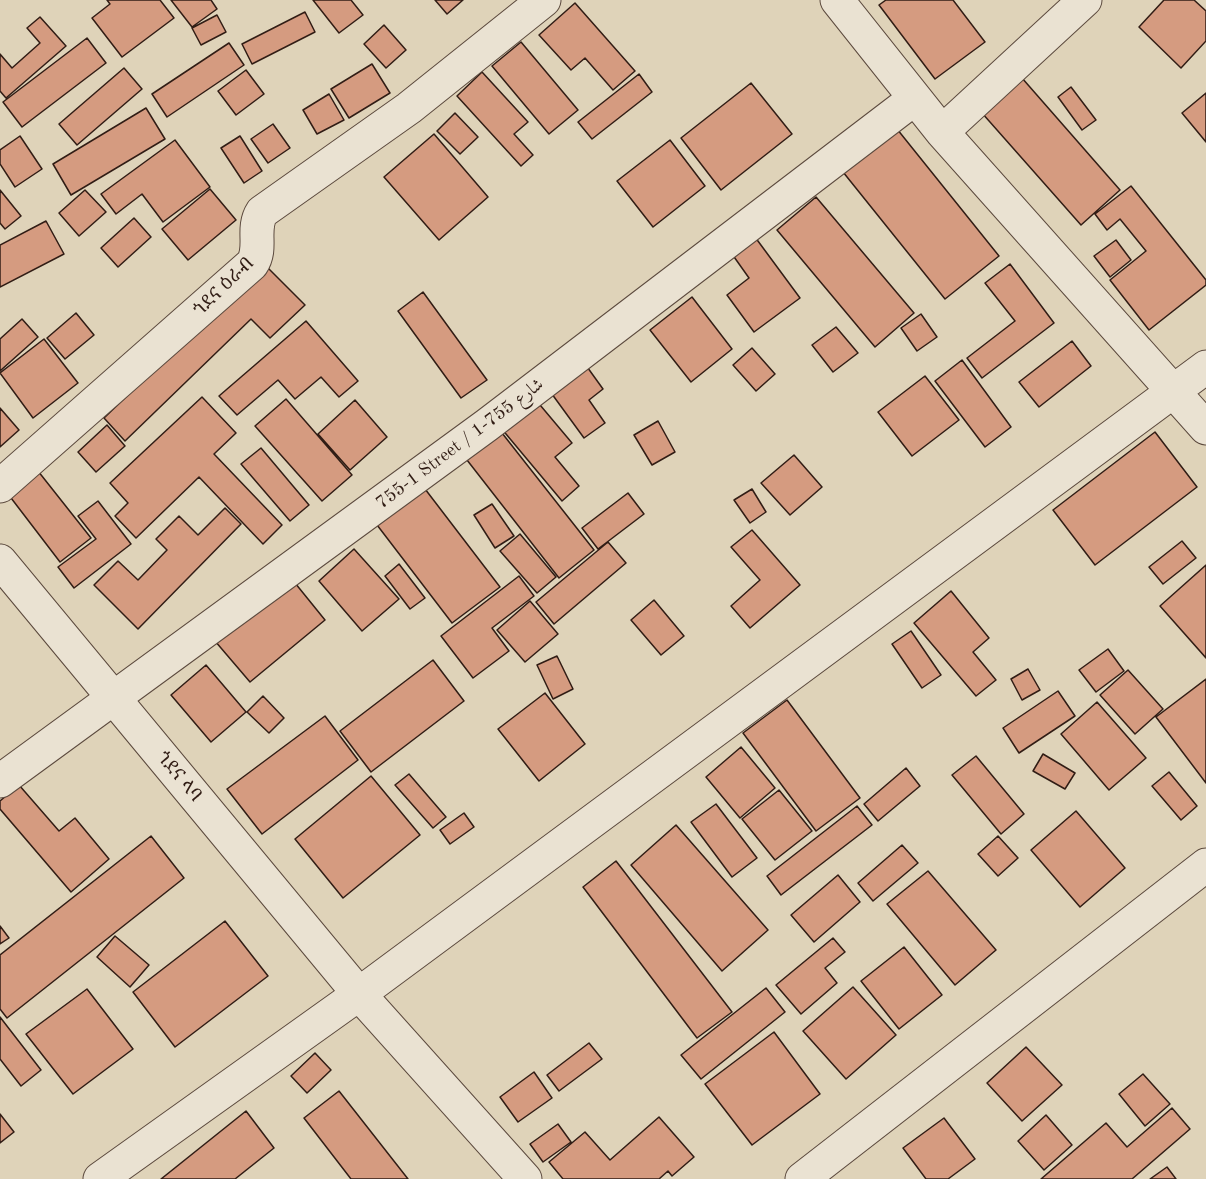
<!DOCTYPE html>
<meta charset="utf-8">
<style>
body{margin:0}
canvas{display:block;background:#dfd3b9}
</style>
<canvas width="1206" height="1179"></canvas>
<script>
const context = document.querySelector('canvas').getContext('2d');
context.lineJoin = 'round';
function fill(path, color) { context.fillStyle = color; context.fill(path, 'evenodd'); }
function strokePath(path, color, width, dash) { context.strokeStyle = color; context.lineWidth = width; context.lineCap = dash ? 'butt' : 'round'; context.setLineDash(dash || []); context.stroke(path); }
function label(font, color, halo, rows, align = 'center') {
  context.font = font + ' "Old Standard TT",Amiri,"Noto Serif Ethiopic",serif'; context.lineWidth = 6; context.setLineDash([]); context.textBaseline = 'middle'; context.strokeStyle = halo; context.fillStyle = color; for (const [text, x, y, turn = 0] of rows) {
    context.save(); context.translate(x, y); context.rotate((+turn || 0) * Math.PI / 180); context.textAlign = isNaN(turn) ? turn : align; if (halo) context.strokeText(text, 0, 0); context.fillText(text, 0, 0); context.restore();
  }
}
const building = new Path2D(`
 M 107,0 L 160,0 L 174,18 L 122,57 L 92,18 L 110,4 Z
 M 171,0 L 211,0 L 217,9 L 192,27 Z
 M 313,0 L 351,0 L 363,15 L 339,33 Z
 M 435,0 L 463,0 L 447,14 Z
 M 886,0 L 953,0 L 985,42 L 935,79 L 879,5 Z
 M 1164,0 L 1194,0 L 1206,11 L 1206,41 L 1181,68 L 1139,27 Z
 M 575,3 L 635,71 L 613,90 L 585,58 L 571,70 L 539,35 Z
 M 305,12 L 315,32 L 252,64 L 242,44 Z
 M 217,15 L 226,32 L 201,45 L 192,28 Z
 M 40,17 L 66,46 L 6,98 L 0,91 L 0,54 L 12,68 L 40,43 L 27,28 Z
 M 384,25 L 406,50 L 386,68 L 364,44 Z
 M 87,38 L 106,63 L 22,127 L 3,102 Z
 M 521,42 L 578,110 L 549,134 L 492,66 Z
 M 229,43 L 244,65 L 167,117 L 152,94 Z
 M 372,64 L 390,93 L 349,118 L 331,89 Z
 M 124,68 L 142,89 L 77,145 L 59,124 Z
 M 246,70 L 264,94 L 236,115 L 218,91 Z
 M 482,72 L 528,122 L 514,134 L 533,155 L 521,166 L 457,96 Z
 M 639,74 L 652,92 L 592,139 L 578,122 Z
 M 1022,78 L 1120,190 L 1081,225 L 982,113 Z
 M 751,83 L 792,134 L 721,190 L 681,138 Z
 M 1071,87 L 1096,120 L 1082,130 L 1058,97 Z
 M 1206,93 L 1206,142 L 1182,113 Z
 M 329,94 L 344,120 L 317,134 L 303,110 Z
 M 146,108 L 165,139 L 71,195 L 53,164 Z
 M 455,113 L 478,137 L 460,154 L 437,131 Z
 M 273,124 L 290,148 L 268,163 L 251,139 Z
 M 893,124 L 999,256 L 945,299 L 839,167 Z
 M 434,134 L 488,197 L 439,240 L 384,177 Z
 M 20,136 L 42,169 L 15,187 L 0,164 L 0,150 Z
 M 240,136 L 262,171 L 244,183 L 221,148 Z
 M 175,140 L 210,187 L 163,222 L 142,194 L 116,214 L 101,194 Z
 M 670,140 L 705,186 L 653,227 L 617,181 Z
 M 1131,186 L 1206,280 L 1206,285 L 1149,330 L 1110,280 L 1146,251 L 1120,219 L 1107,230 L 1095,214 Z
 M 210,189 L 236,220 L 188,260 L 162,229 Z
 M 0,190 L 21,216 L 5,229 L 0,223 Z
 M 85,190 L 106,212 L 79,236 L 59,213 Z
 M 816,197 L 914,313 L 875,347 L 777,230 Z
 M 134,218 L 151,237 L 118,267 L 101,248 Z
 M 46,221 L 64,254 L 0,287 L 0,245 Z
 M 755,237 L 800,298 L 754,332 L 727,295 L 749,278 L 732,254 Z
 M 1116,240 L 1131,260 L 1110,277 L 1094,256 Z
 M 264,264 L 305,305 L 270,338 L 251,319 L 125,441 L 104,418 Z
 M 1010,264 L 1054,323 L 982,378 L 967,358 L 1015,321 L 985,283 Z
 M 423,292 L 487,380 L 461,398 L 398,311 Z
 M 692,297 L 732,349 L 691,382 L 650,330 Z
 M 76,313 L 94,335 L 65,359 L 47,338 Z
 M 921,314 L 937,337 L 917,351 L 901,328 Z
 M 22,319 L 38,337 L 0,371 L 0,339 Z
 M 306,321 L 358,381 L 339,397 L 321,377 L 295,399 L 278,380 L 237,415 L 219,396 Z
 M 836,327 L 858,353 L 833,372 L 812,345 Z
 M 44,339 L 78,383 L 33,418 L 0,373 Z
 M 1072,341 L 1091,366 L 1039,407 L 1019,382 Z
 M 752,348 L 775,374 L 756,391 L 733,365 Z
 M 962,360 L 1011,427 L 985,447 L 935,381 Z
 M 585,364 L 603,389 L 589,400 L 605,423 L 584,438 L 549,390 Z
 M 925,376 L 959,420 L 912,456 L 878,412 Z
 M 202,397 L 236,433 L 214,454 L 282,525 L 263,544 L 199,477 L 136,538 L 115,516 L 128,503 L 110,483 Z
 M 286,399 L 352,475 L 322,501 L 255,426 Z
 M 535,399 L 572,443 L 555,457 L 579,486 L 562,501 L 501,428 Z
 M 355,400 L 387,437 L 350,470 L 318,434 Z
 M 0,408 L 19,430 L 0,447 Z
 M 658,421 L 675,452 L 652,465 L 634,435 Z
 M 107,425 L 125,446 L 96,472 L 78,452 Z
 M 1155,432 L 1197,487 L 1095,565 L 1053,510 Z
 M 502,433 L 594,550 L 559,578 L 467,460 Z
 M 261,448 L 309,505 L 290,521 L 241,464 Z
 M 794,455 L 822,487 L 790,515 L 761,483 Z
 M 38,471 L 91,538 L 60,562 L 8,494 Z
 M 422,485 L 500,587 L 452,623 L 374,521 Z
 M 752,489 L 766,512 L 750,523 L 734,500 Z
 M 628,493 L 644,514 L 598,549 L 582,528 Z
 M 98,501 L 131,544 L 74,588 L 58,567 L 96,539 L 78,516 Z
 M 492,504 L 514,536 L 495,548 L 474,515 Z
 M 225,508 L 241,524 L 138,629 L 94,585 L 118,561 L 138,580 L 167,550 L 156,539 L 179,516 L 198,535 Z
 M 752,530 L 800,585 L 750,628 L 731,606 L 760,580 L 731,547 Z
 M 520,534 L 556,577 L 537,593 L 500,551 Z
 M 1182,541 L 1196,558 L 1163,584 L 1149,567 Z
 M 608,542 L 626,563 L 554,624 L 536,602 Z
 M 354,549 L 399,599 L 362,631 L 319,581 Z
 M 399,564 L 425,598 L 410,609 L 385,576 Z
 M 1206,565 L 1206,658 L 1160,606 Z
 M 519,576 L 534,596 L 492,628 L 509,651 L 473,678 L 441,636 Z
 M 291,578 L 325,620 L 250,682 L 215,641 Z
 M 951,591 L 989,638 L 973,652 L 996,680 L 976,696 L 914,623 Z
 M 654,600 L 684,636 L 661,655 L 631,620 Z
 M 530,601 L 558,634 L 525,662 L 497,630 Z
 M 911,631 L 941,675 L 922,688 L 892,644 Z
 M 1108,649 L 1124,671 L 1096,692 L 1079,670 Z
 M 557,656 L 573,689 L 553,699 L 537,665 Z
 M 433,660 L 464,701 L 371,772 L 340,731 Z
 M 206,665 L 246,712 L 211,742 L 171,695 Z
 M 1028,669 L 1040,690 L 1022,700 L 1011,679 Z
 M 1128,670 L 1163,709 L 1135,734 L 1100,695 Z
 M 1206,679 L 1206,783 L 1156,717 Z
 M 1058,691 L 1075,716 L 1019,753 L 1003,728 Z
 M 545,693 L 585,744 L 539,781 L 498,729 Z
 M 263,696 L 284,718 L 269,733 L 247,712 Z
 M 787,700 L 860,798 L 816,831 L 743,733 Z
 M 1097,702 L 1146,758 L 1109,790 L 1061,734 Z
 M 325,716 L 358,760 L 262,834 L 227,789 Z
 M 741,747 L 775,788 L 740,818 L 706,777 Z
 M 1043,754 L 1075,773 L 1065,789 L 1033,771 Z
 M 976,756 L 1024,814 L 1001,834 L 952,775 Z
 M 906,768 L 920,786 L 878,821 L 864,804 Z
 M 1169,772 L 1197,806 L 1181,820 L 1152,786 Z
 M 409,774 L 446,817 L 433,828 L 395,785 Z
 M 371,776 L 420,835 L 343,898 L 295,839 Z
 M 19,785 L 59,831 L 75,818 L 109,859 L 71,892 L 0,809 L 0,801 Z
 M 779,790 L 812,831 L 775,860 L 742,819 Z
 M 716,804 L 757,858 L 732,877 L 691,822 Z
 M 857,806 L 872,825 L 781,895 L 767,876 Z
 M 1076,811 L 1125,868 L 1080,907 L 1031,850 Z
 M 464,813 L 474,827 L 450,844 L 440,830 Z
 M 676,825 L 768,930 L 722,971 L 631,865 Z
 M 151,836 L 184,878 L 7,1018 L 0,1009 L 0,955 Z
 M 998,836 L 1018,858 L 998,876 L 978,854 Z
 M 902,845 L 918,863 L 873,901 L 858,883 Z
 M 616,861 L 732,1012 L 697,1038 L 583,887 Z
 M 928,871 L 996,950 L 955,985 L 887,904 Z
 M 838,875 L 860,902 L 814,942 L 791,915 Z
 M 225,921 L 268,976 L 175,1047 L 133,992 Z
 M 0,926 L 9,938 L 0,944 Z
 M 115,936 L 149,965 L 130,987 L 97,957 Z
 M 833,938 L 845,952 L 825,968 L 837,983 L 801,1014 L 776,985 Z
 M 904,947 L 942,995 L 899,1029 L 861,981 Z
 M 853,987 L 896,1035 L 846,1079 L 803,1031 Z
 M 766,988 L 785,1012 L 701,1079 L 681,1055 Z
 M 87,989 L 133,1049 L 73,1094 L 26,1034 Z
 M 0,1017 L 41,1070 L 21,1086 L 0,1059 Z
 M 774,1032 L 820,1094 L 752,1145 L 705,1084 Z
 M 589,1043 L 602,1059 L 559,1091 L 547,1075 Z
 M 1026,1047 L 1062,1085 L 1022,1121 L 987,1083 Z
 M 315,1053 L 331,1070 L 307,1093 L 291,1076 Z
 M 534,1072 L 552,1098 L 518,1122 L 500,1097 Z
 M 1143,1074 L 1170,1104 L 1145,1126 L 1119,1094 Z
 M 339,1091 L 408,1179 L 351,1179 L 304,1118 Z
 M 1172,1108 L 1190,1129 L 1132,1179 L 1041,1179 L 1106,1123 L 1127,1147 Z
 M 246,1111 L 274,1148 L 235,1179 L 161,1179 Z
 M 0,1114 L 14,1132 L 0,1143 Z
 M 1046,1115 L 1072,1145 L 1044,1170 L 1018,1141 Z
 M 659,1117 L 694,1157 L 672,1176 L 668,1171 L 659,1179 L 563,1179 L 549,1162 L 585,1132 L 610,1160 Z
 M 944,1118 L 975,1159 L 948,1179 L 926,1179 L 903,1148 Z
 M 558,1124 L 571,1142 L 543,1162 L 530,1144 Z
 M 1167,1167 L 1176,1179 L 1150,1179 Z`);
const minor = new Path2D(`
 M 837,0 L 942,132 L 1206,428
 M 942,132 L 1085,0
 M 0,486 L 252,264 C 263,248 251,229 262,212 L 409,108 L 544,0
 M 0,561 L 359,994 L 525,1179
 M 0,781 L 487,425 L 914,99
 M 100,1179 L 359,994 L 1206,367
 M 802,1179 L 1206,865`);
const streetNames = [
 ["ጎደና ዕራብ",224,287,-44],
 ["755-1 Street / شارع 755-1",460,444,-37],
 ["ጎደና ላባ",179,777,50]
];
fill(building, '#d59b80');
strokePath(building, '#311d15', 1.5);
strokePath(minor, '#5c4a3e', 35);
strokePath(minor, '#eae2d2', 33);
label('18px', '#311d15', '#eae2d2', streetNames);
</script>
